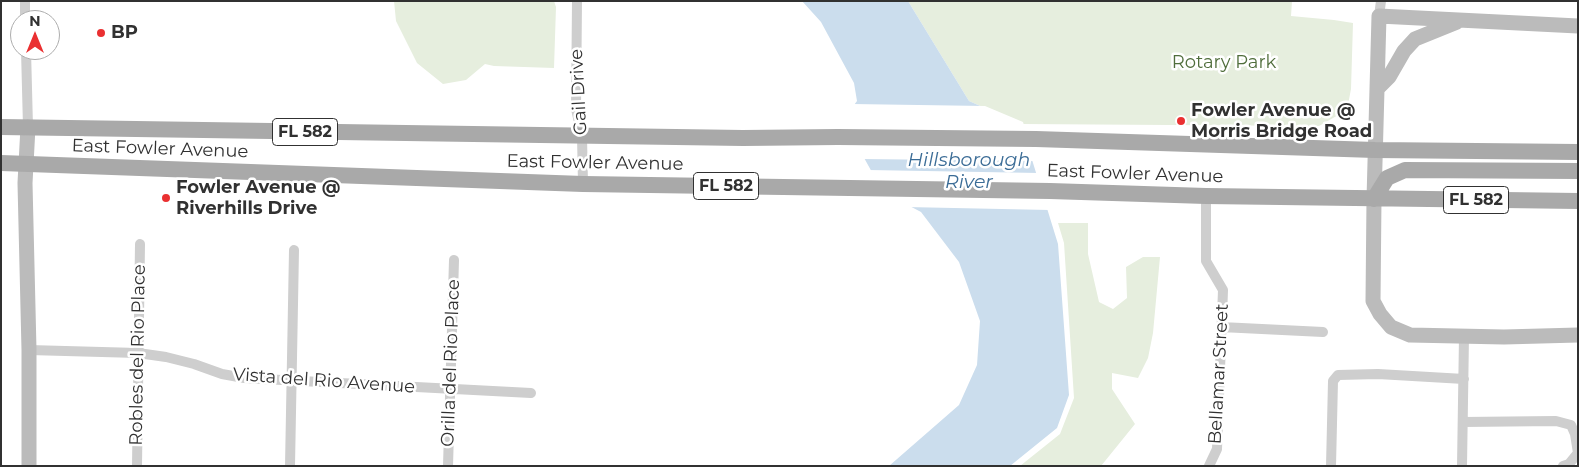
<!DOCTYPE html>
<style>
body{margin:0}
#map{position:relative;width:1579px;height:467px;overflow:hidden;background:#fff;font-family:Montserrat,sans-serif}
canvas{display:block}
.frame{position:absolute;inset:0;border:2px solid #313131;pointer-events:none}
.north{position:absolute;left:10px;top:10px;width:50px;height:50px;box-sizing:border-box;background:#fff;border:1px solid #adadad;border-radius:50%;rotate:0deg;font-size:14px;font-weight:700;line-height:20px;text-align:center;color:#313131}
.north::after{content:'';display:block;margin:auto;width:18px;height:22px;background:#ea3031;clip-path:polygon(50% 0,100% 100%,50% 72%,0 100%)}
</style>
<div id="map">
<canvas width="1579" height="467"></canvas>
<div class="frame"></div>
<div class="north">N</div>
</div>
<script>
const context = document.querySelector('canvas').getContext('2d');
context.lineJoin = 'round';
function fill(path, color) { context.fillStyle = color; context.fill(path, 'evenodd'); }
function strokePath(path, color, width, dash) { context.strokeStyle = color; context.lineWidth = width; context.lineCap = dash ? 'butt' : 'round'; context.setLineDash(dash || []); context.stroke(path); }
function label(font, color, halo, rows, align = 'center') {
  context.font = font + ' Montserrat,sans-serif'; context.lineWidth = 5; context.setLineDash([]); context.textBaseline = 'middle'; context.strokeStyle = halo; context.fillStyle = color; for (const [text, x, y, turn = 0] of rows) {
    context.save(); context.translate(x, y); context.rotate((+turn || 0) * Math.PI / 180); context.textAlign = isNaN(turn) ? turn : align; if (halo) context.strokeText(text, 0, 0); context.fillText(text, 0, 0); context.restore();
  }
}
const green = new Path2D(`
 M 394,1 L 554,1 L 556,7 L 554,68 L 494,66 L 485,64 L 466,80 L 443,84 L 417,63 L 396,21 Z
 M 908,1 L 1292,1 L 1291,16 L 1334,20 L 1353,23 L 1351,89 L 1347,110 L 1319,126 L 1021,124 L 969,101 Z
 M 1058,223 L 1088,223 L 1088,254 L 1099,302 L 1113,309 L 1127,298 L 1126,267 L 1143,257 L 1160,257 L 1153,333 L 1148,358 L 1138,378 L 1112,373 L 1112,389 L 1135,424 L 1101,466 L 1020,466 L 1060,434 L 1074,398 L 1064,243 Z`);
const water = new Path2D(`
 M 802,1 L 908,1 L 969,101 L 1021,124 L 1058,244 L 1069,395 L 1057,428 L 1010,466 L 889,466 L 959,405 L 977,365 L 980,321 L 959,262 L 921,212 L 883,192 L 843,120 L 857,101 L 854,83 L 821,22 Z`);
const pier = new Path2D(`
 M 852,104 L 985,106 L 1023,122 L 1035,161 L 862,159 L 841,122 L 841,120 Z
 M 868,170 L 1039,173 L 1050,210 L 906,207 L 881,194 Z`);
const street = new Path2D(`
 M 577,1 L 576,109 L 582,136 L 583,184
 M 1379,16 L 1381,1
 M 25,20 L 25,1
 M 26,50 L 28,127
 M 1206,196 L 1206,261 L 1223,290 L 1217,449 L 1209,466
 M 1221,327 L 1323,332
 M 29,350 L 138,353 L 166,357 L 194,364 L 222,374 L 244,378 L 531,393
 M 1463,422 L 1556,421 L 1571,425 L 1575,434 L 1578,453 L 1569,464 L 1563,466
 M 137,466 L 140,244
 M 290,466 L 294,250
 M 448,466 L 454,260
 M 1331,466 L 1333,381 L 1338,375 L 1378,374 L 1464,379
 M 1462,466 L 1464,336`);
const secondary = new Path2D(`
 M 1578,26 L 1379,16 L 1374,199 L 1373,301 L 1380,314 L 1391,327 L 1410,335 L 1504,337 L 1578,335
 M 1377,89 L 1389,77 L 1404,51 L 1415,39 L 1457,22
 M 28,127 L 25,183 L 29,350 L 29,466`);
const primary = new Path2D(`
 M 1,127 L 743,138 L 838,137 L 1036,139 L 1375,150 L 1578,152
 M 1,163 L 583,184 L 1050,191 L 1206,196 L 1578,201
 M 1374,199 L 1387,178 L 1405,170 L 1578,171`);
const markers = [
 [101,33,5,"#ea3031"],
 [1181,121,5,"#ea3031"],
 [166,198,5,"#ea3031"]
];
const shields = [
 [305,132,65],
 [726,186,65],
 [1476,200,65]
];
const shieldNames = [
 ["FL 582",305,132],
 ["FL 582",726,186],
 ["FL 582",1476,200]
];
const poiNames = [
 ["BP",111,33],
 ["Fowler Avenue @",1191,111],
 ["Morris Bridge Road",1191,132],
 ["Fowler Avenue @",176,188],
 ["Riverhills Drive",176,209]
];
const parkNames = [
 ["Rotary Park",1224,63]
];
const streetNames = [
 ["Gail Drive",579,92,-93],
 ["East Fowler Avenue",160,149,2],
 ["East Fowler Avenue",595,163,1],
 ["East Fowler Avenue",1135,174,2],
 ["Robles del Rio Place",138,355,-89],
 ["Orilla del Rio Place",451,363,-88],
 ["Bellamar Street",1219,374,-87],
 ["Vista del Rio Avenue",324,381,4]
];
const waterNames = [
 ["Hillsborough",969,160],
 ["River",969,182]
];
fill(green, '#e6eede');
fill(water, '#cbdded');
fill(pier, '#fff');
strokePath(street, '#cecece', 10);
strokePath(secondary, '#bbb', 15);
strokePath(primary, '#a9a9a9', 16);
for (const [x, y, r, color] of markers) { const dot = new Path2D(); dot.arc(x, y, r, 0, 2 * Math.PI); context.fillStyle = color; context.fill(dot); strokePath(dot, '#fff', 2); }
for (const [x, y, w] of shields) { const box = new Path2D(); box.roundRect(x - w / 2, y - 13.5, w, 27, 4); context.fillStyle = '#fff'; context.fill(box); strokePath(box, '#313131', 1); }
label('bold 16px', '#313131', null, shieldNames);
label('bold 18px', '#313131', '#fff', poiNames, 'left');
label('18px', '#506e3c', '#fff', parkNames);
label('18px', '#313131', '#fff', streetNames);
label('italic 19px', '#3b6c96', '#fff', waterNames);
</script>
